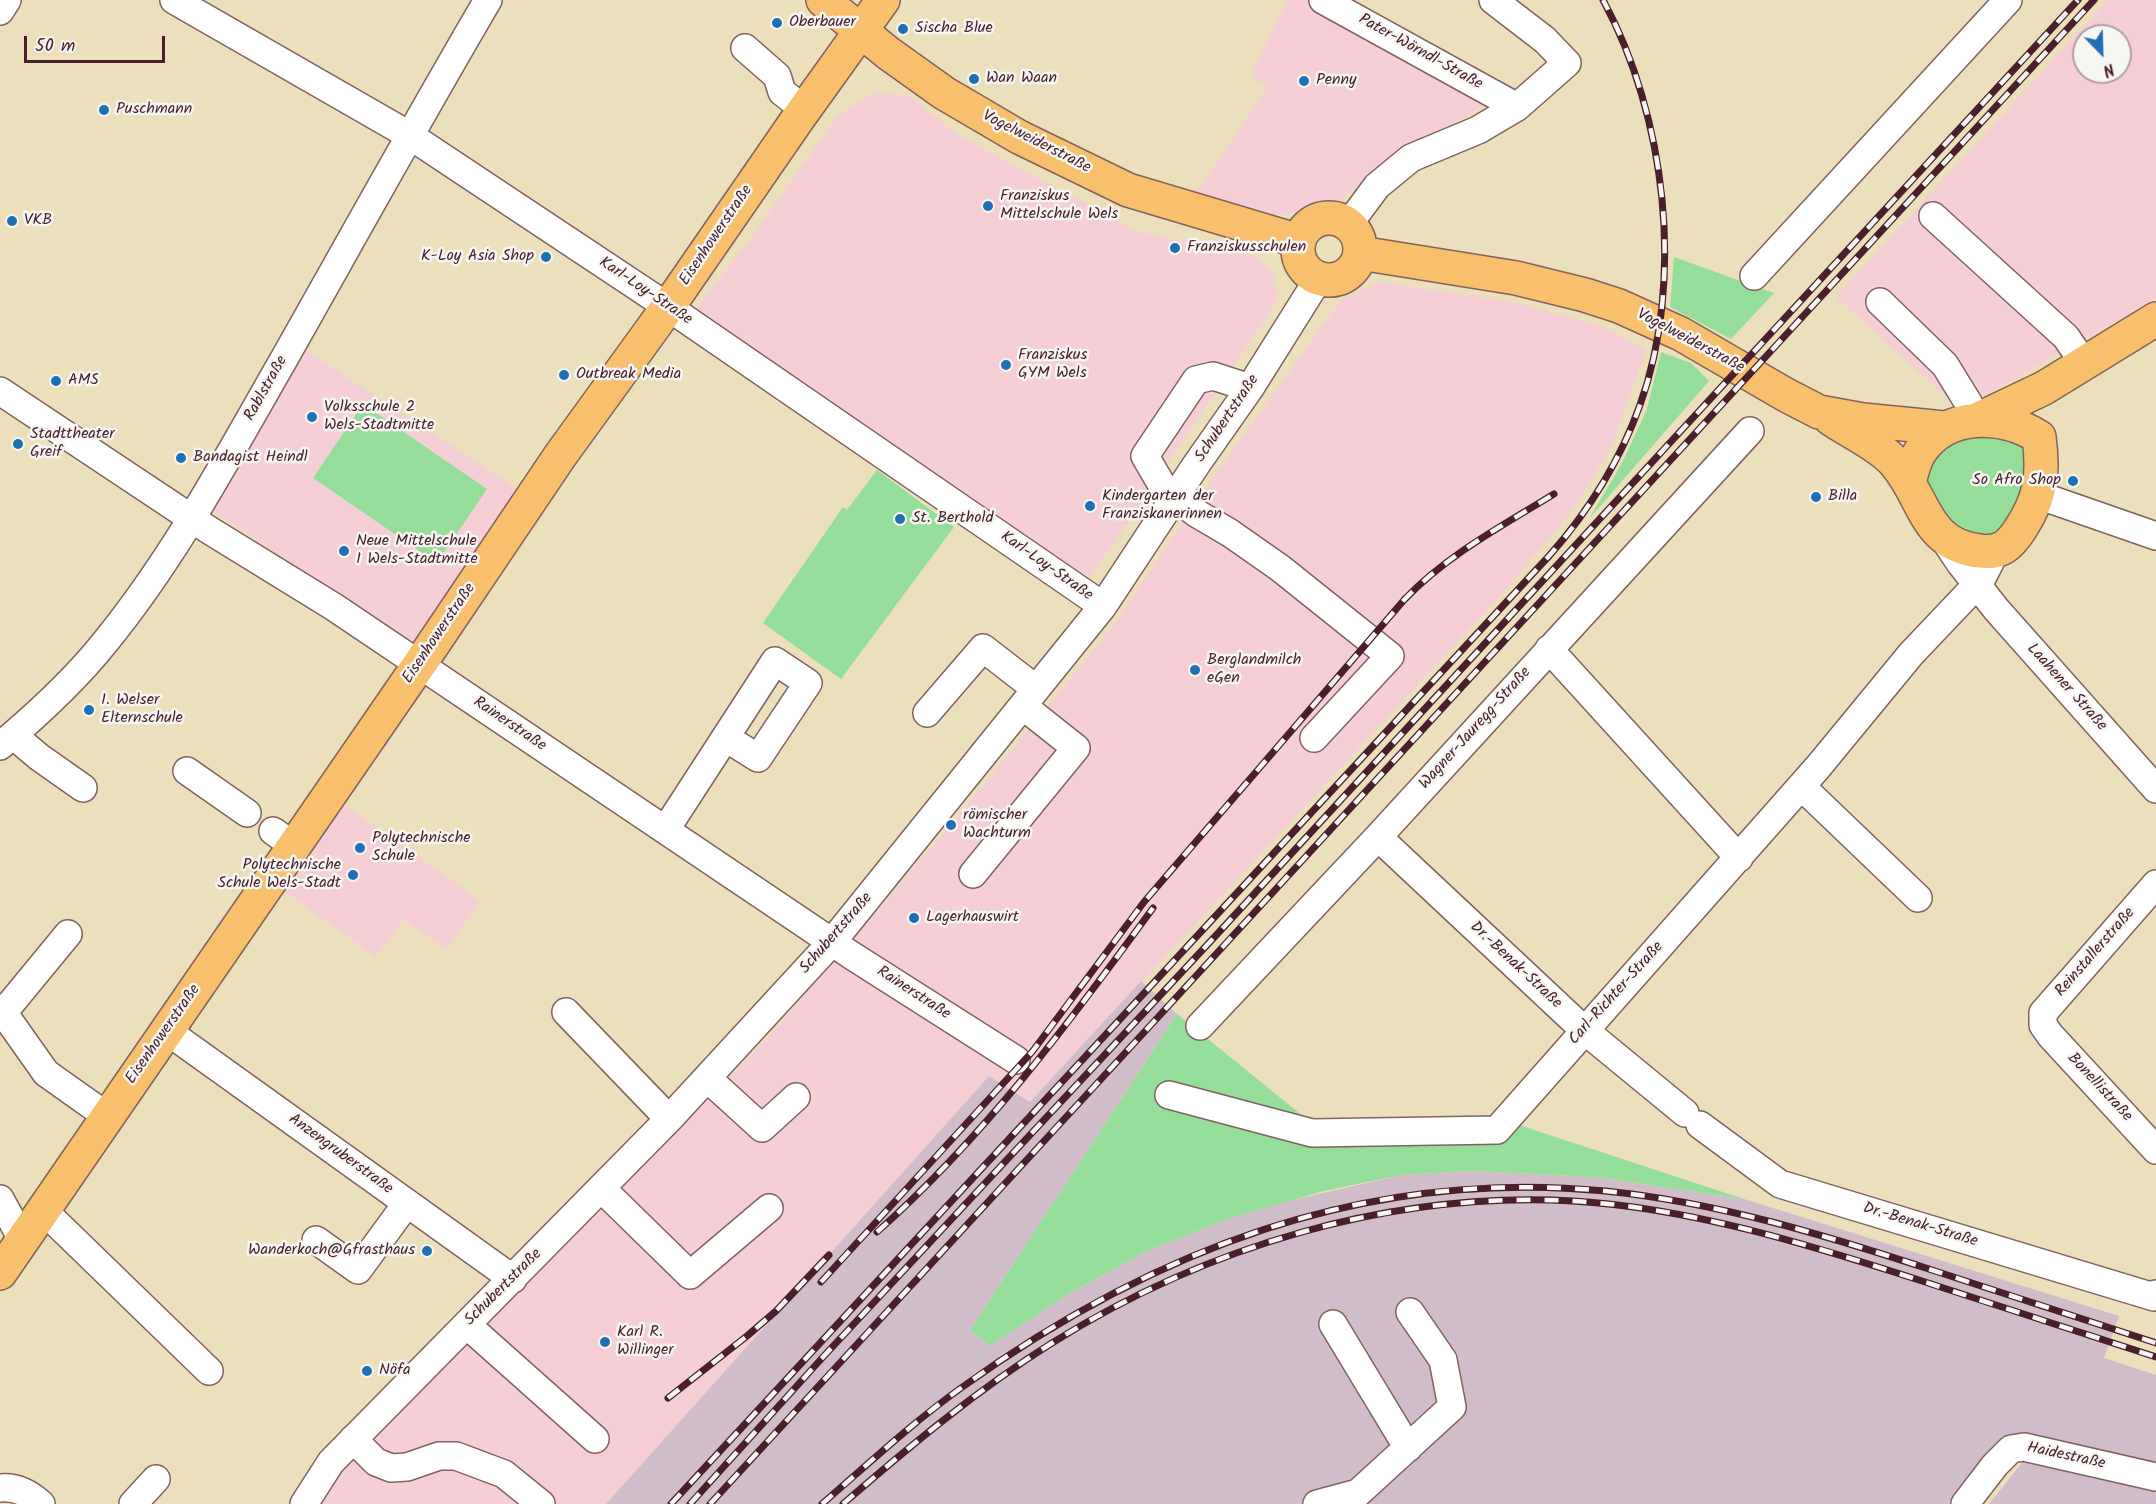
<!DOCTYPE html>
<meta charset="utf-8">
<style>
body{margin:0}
#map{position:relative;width:2156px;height:1504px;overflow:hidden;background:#ebdfbc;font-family:Kalam,sans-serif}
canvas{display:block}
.north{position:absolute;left:2072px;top:24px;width:60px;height:60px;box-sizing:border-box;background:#f6f6f2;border:2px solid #b1a0a2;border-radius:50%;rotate:157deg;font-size:16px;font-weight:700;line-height:24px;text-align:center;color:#4a1f2b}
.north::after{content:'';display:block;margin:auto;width:21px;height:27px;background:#1f6fb2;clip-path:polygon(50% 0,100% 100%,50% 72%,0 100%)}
.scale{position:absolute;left:24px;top:36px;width:141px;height:27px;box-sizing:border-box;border:3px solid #4a1f2b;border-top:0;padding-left:8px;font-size:18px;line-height:21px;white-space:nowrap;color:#4a1f2b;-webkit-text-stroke:4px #f6f6f2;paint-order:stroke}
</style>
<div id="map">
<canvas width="2156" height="1504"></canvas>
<div class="north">N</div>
<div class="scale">50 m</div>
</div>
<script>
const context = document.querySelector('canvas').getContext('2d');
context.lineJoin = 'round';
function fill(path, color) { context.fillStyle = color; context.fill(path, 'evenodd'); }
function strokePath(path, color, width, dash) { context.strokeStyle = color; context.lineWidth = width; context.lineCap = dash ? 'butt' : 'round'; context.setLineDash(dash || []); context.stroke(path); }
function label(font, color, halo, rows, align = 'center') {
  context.font = font + ' Kalam,sans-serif'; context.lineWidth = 5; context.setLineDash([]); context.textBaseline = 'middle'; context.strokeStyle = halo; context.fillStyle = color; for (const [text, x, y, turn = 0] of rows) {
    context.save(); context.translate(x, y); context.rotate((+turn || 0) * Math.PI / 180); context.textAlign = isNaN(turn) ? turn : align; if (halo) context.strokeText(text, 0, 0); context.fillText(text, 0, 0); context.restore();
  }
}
const built = new Path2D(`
 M 1287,0 L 1310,0 L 1489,103 L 1383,164 L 1335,205 L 1280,215 L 1196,194 L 1268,87 L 1251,76 Z
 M 2108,0 L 2156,0 L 2156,298 L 1984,396 L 1952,402 L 1836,297 ZM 2084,36 L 2120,36 L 2120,72 L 2084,72 Z
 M 875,93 L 908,96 L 956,133 L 1010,164 L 1084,202 L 1134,231 L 1190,244 L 1240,249 L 1260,260 L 1273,274 L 1277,295 L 1270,312 L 1090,578 L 970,501 L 695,310 L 748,242 L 839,114 Z
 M 1379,282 L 1518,303 L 1604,328 L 1646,350 L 1610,450 L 1569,515 L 1502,594 L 1030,1102 L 988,1077 L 606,1504 L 316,1504 L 344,1466 L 556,1256 L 770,1035 L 944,833 L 1113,626 L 1208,485 L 1341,300 Z
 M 306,350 L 522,492 L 420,646 L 208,508 Z
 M 345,805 L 480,901 L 446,949 L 403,919 L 376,957 L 285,892 Z`);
const industrial = new Path2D(`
 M 1141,981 L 1177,1014 L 970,1330 L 990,1346 L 1070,1293 L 1147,1251 L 1231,1218 L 1284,1202 L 1401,1175 L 1472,1171 L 1596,1177 L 1744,1199 L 2119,1316 L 2104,1358 L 2156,1375 L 2156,1504 L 1989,1504 L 2041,1439 L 2003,1437 L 1951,1504 L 606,1504 L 989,1076 L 1030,1102 Z`);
const green = new Path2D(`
 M 1674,257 L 1774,293 L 1731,339 L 1670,307 Z
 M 1661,352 L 1691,363 L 1709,381 L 1589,519 L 1622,463 L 1647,409 Z
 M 363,404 L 487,489 L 437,563 L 313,478 Z
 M 2002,437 L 2027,445 L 2033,472 L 2009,527 C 2000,530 1991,534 1981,534 C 1962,532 1930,508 1926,488 C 1925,479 1926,469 1925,460 C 1947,437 1972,438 2002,437 Z
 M 877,470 L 954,527 L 841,679 L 763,623 L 843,507 L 847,510 Z
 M 1177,1014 L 1309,1121 L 1519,1125 L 1744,1199 L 1596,1177 L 1472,1171 L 1401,1175 L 1324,1191 L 1231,1218 L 1147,1251 L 1070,1293 L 990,1346 L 970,1330 Z`);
const minor = new Path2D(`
 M 174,0 L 409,135 L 668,307 L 1103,606
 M 1323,0 L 1517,107
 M 0,11 L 7,0
 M 745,48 L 777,76 L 782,92 L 804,109
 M 1933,216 L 2066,337 L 2083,362
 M 1348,225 L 1377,186 L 1411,158 L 1478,130 L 1517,107 L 1567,63 L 1545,40 L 1493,0
 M 1754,276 L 2008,0
 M 1880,302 L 1945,365 L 1969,404
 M 1250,388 L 1213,376 L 1196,380 L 1145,456 L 1163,487 L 1175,497 L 1196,513 L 1230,533 L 1280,568 L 1390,656 L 1314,738
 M 0,391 L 209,530 L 334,607 L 851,955 L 1016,1060
 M 2038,495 L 2156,536
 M 1944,539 L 1960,563 L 1996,609 L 2156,789
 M 1549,649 L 1739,858
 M 927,713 L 983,648 L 1036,689
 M 13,735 L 39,757 L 83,788
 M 0,746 C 38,714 76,679 106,641 C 175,556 226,460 280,366 C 349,244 417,121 488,0
 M 187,771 L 247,813
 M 1801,786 L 1918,898
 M 666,829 L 775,661 L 808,683 L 758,758 L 726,738
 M 273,831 L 294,846
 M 1378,837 L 1584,1030 L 1685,1113
 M 973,874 L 1076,748 L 1023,706
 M 2156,884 L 2043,1013 L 2043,1025 L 2050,1035 L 2156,1150
 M 0,1008 L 46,1073 L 108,1117
 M 566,1012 L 669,1119
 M 3,1013 L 68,934
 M 1200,1026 L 1378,837 L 1750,431
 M 167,1031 L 513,1279
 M 707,1078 L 762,1128 L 796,1097
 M 1169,1095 L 1312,1133 L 1497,1130 L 1818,767 L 1911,654 L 1967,595 L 1978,586 L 1995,552
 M 1700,1125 L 1780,1184 L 2154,1297 L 2156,1294
 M 601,1188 L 690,1275 L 769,1208
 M 0,1199 L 23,1241
 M 44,1211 L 209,1371
 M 316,1240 L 358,1270 L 407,1203
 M 1333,1324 L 1408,1448
 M 467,1325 L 595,1439
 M 353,1439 L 376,1462 L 391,1468 L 407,1467 L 439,1456 L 456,1456 L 504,1474 L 541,1504
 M 0,1488 C 16,1486 29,1493 41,1504
 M 133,1504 L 156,1479
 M 304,1504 L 331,1462 L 669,1119 L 832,942 L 1103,606 L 1196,465 L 1250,388 L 1319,278
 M 1317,1504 L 1358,1493 L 1452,1407 L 1443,1360 L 1410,1312
 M 1965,1504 L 1995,1465 L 2011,1449 L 2024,1447 L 2156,1477`);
const major = new Path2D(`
 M 823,0 L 888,53 L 944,93 L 1019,137 L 1128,190 L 1299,241
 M1298 249a31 31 0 1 1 62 0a31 31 0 1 1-62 0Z
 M 1360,253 L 1516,278 L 1585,295 L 1619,306 L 1681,334 L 1786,395 L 1819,412 L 1863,420 L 1944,428
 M 1831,419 C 1850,432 1881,446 1895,463 C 1925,497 1924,545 1980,551 C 2001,554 2010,545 2021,528 C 2041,497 2044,474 2039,437 C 2002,413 1946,412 1920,452 C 1914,461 1912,472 1909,482
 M 1979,419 L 2044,388 L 2156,319
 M 0,1273 L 419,665 L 560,456 L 668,307 L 797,120 L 883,0`);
const rail = new Path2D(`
 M 877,1232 C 984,1137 1069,1023 1153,908
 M 821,1282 L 1032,1052 L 1144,902 L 1404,600 C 1447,555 1502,526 1554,494
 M 668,1398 L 747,1336 L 776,1311 L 829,1255
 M 671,1504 L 1549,556 C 1588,512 1620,461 1640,405 C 1685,280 1666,116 1603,0
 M 690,1504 L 823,1357 L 1208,944 L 2078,0
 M 710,1504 L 2094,0
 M 822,1504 C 867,1465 912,1423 961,1388 C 1153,1250 1365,1168 1605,1191 C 1717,1202 1828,1236 1935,1271 C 2009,1295 2083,1319 2156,1343
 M 843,1504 C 910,1446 977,1390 1052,1343 C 1205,1247 1390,1191 1573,1201 C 1691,1208 1807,1244 1919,1280 C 1998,1306 2077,1331 2156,1357`);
const markers = [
 [777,23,6,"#1f6fb2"],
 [903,29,6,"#1f6fb2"],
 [974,79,6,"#1f6fb2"],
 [1304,81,6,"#1f6fb2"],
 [104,110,6,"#1f6fb2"],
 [988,206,6,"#1f6fb2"],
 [12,221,6,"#1f6fb2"],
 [1175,248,6,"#1f6fb2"],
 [546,257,6,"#1f6fb2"],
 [1006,365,6,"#1f6fb2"],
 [564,375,6,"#1f6fb2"],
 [56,381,6,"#1f6fb2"],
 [312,417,6,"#1f6fb2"],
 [18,444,6,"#1f6fb2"],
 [181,458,6,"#1f6fb2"],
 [2073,481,6,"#1f6fb2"],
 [1816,497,6,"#1f6fb2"],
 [1090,506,6,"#1f6fb2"],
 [900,519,6,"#1f6fb2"],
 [344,551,6,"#1f6fb2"],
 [1195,670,6,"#1f6fb2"],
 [89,710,6,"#1f6fb2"],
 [951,825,6,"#1f6fb2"],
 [360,848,6,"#1f6fb2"],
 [353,875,6,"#1f6fb2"],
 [914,918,6,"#1f6fb2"],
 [427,1251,6,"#1f6fb2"],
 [605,1342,6,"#1f6fb2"],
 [367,1371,6,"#1f6fb2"]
];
const poiNames = [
 ["Oberbauer",789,23],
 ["Sischa Blue",915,29],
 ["Wan Waan",986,79],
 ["Penny",1316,81],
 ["Puschmann",116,110],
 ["Franziskus",1000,197],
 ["Mittelschule Wels",1000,215],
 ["VKB",24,221],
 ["Franziskusschulen",1187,248],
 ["K-Loy Asia Shop",534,257,"right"],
 ["Franziskus",1018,356],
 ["GYM Wels",1018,374],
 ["Outbreak Media",576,375],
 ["AMS",68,381],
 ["Volksschule 2",324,408],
 ["Wels-Stadtmitte",324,426],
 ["Stadttheater",30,435],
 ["Greif",30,453],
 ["Bandagist Heindl",193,458],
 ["So Afro Shop",2061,481,"right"],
 ["Kindergarten der",1102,497],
 ["Franziskanerinnen",1102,515],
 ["Billa",1828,497],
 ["St. Berthold",912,519],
 ["Neue Mittelschule",356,542],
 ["1 Wels-Stadtmitte",356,560],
 ["Berglandmilch",1207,661],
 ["eGen",1207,679],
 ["1. Welser",101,701],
 ["Elternschule",101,719],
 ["römischer",963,816],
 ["Wachturm",963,834],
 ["Polytechnische",372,839],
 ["Schule",372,857],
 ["Polytechnische",341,866,"right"],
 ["Schule Wels-Stadt",341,884,"right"],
 ["Lagerhauswirt",926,918],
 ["Wanderkoch@Gfrasthaus",415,1251,"right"],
 ["Karl R.",617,1333],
 ["Willinger",617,1351],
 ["Nöfa",379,1371]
];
const streetNames = [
 ["Pater-Wörndl-Straße",1420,53,29],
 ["Vogelweiderstraße",1036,143,27],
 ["Eisenhowerstraße",717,236,-56],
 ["Karl-Loy-Straße",645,292,34],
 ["Vogelweiderstraße",1690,342,28],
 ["Rablstraße",267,389,-61],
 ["Schubertstraße",1228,419,-56],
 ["Karl-Loy-Straße",1046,567,35],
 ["Eisenhowerstraße",440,634,-56],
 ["Laahener Straße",2066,688,48],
 ["Rainerstraße",509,725,34],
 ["Wagner-Jauregg-Straße",1476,729,-48],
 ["Schubertstraße",837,934,-49],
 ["Reinstallerstraße",2096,953,-49],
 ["Dr.-Benak-Straße",1515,966,43],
 ["Rainerstraße",913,994,33],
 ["Carl-Richter-Straße",1617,994,-48],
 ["Eisenhowerstraße",164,1035,-55],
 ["Bonellistraße",2099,1088,47],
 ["Anzengruberstraße",340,1155,36],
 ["Dr.-Benak-Straße",1920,1226,17],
 ["Schubertstraße",504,1288,-45],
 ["Haidestraße",2066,1457,12]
];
fill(built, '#f6cfd6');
fill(industrial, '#d1bdc9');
fill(green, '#95de99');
strokePath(minor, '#82625e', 30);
strokePath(major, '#82625e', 36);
strokePath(minor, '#fff', 27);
strokePath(major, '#f8bf6c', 33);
strokePath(rail, '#4a1f2b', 7);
strokePath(rail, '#f6f6f2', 4.5, [14]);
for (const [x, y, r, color] of markers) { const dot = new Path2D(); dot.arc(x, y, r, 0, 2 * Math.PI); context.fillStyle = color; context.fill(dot); strokePath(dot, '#f6f6f2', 2); }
label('16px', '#4a1f2b', '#f6f6f2', poiNames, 'left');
label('16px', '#4a1f2b', '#f6f6f2', streetNames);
</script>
